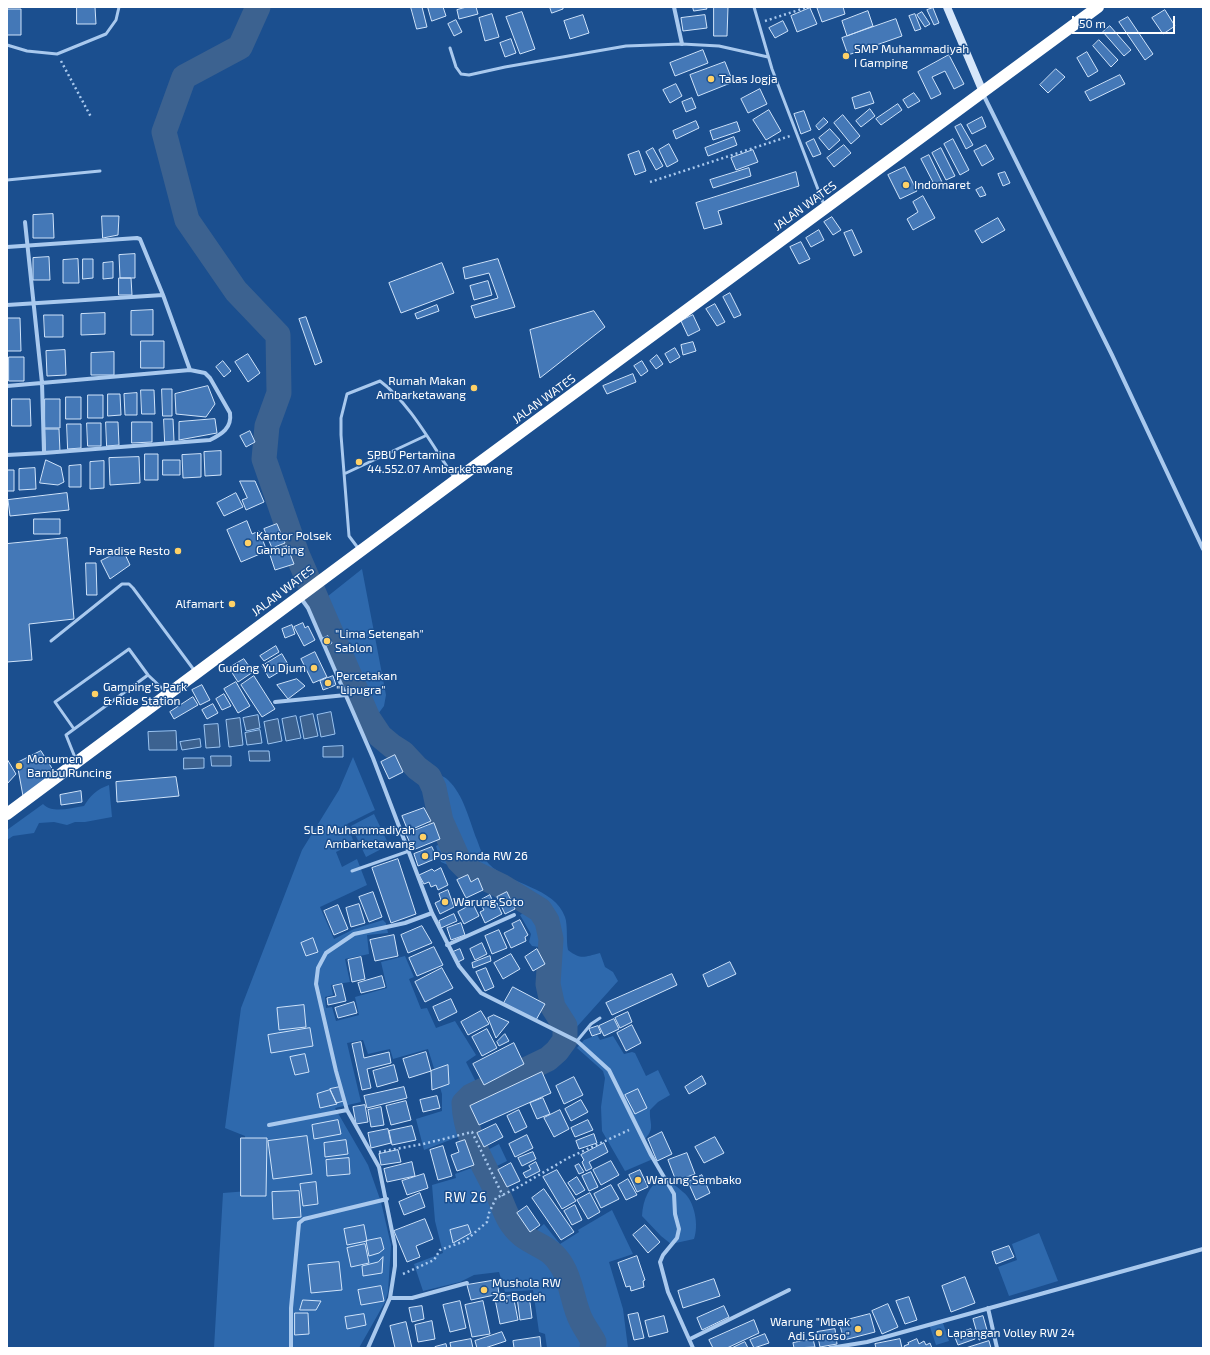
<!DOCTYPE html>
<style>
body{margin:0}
#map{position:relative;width:1210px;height:1355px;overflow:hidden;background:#1b4f8f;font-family:"Exo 2",sans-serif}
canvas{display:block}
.frame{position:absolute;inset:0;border:8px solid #fff;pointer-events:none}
.scale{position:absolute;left:1072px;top:16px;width:103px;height:18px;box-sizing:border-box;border:2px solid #fff;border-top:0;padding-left:5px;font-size:12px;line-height:14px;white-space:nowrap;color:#fff;-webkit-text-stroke:3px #1b4f8f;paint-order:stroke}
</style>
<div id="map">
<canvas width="1210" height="1355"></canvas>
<div class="frame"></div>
<div class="scale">50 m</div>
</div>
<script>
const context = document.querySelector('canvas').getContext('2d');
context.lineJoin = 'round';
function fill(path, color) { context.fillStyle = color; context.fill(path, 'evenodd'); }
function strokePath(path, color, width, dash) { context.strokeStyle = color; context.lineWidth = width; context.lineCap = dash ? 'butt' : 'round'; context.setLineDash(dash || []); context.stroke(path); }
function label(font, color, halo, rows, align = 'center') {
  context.font = font + ' "Exo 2",sans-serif'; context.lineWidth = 3; context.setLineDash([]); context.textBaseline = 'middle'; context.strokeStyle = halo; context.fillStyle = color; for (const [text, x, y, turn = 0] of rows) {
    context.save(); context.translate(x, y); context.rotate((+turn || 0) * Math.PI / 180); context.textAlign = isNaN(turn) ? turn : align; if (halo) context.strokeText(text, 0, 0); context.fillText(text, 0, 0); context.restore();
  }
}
const green = new Path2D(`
 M 362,569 L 386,695 L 384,706 L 375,718 L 323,600 Z
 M 353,757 L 375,810 L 347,824 L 354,843 L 336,852 L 342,867 L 357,859 L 367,885 L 320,907 L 334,939 L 354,929 L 383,920 L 386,923 L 388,933 L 367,935 L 369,954 L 345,959 L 350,982 L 331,985 L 333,995 L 325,997 L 326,1008 L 332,1007 L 336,1021 L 359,1015 L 355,997 L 387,988 L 381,962 L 405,956 L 414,977 L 409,979 L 421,1009 L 427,1008 L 436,1028 L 455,1021 L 476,1055 L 466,1062 L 479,1088 C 453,1098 458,1111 463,1135 L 424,1150 L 416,1119 L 442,1111 L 442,1094 L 428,1049 L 393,1059 L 390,1049 L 368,1054 L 363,1040 L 347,1043 L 361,1102 L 335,1108 L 368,1165 L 381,1202 L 391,1245 L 388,1292 L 385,1302 L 359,1348 L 214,1348 L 223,1193 L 248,1191 L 245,1136 L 225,1128 L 241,1008 L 302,850 L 339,790 Z
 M 432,771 C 437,774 444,776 448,780 C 464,795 469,820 477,840 C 480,848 483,858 489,864 C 509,885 555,887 565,917 C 568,925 566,941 568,950 C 581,960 584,957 600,953 L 605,967 L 613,972 L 618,981 L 574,1030 L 569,1019 L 556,1005 L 553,995 L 553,971 L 539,947 L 532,946 L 529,942 L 531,934 L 520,915 L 533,908 L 483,880 L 441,862 L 436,846 L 445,841 C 435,816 424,798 432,771 Z
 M 109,785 L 112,817 L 85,822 L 75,822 L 67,825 L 54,822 L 39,823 L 34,833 L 13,836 L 7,840 L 7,830 L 43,804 C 53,814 70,808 84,806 C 90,796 97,789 109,785 Z
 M 374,814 L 389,845 L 366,857 L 351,826 Z
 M 597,1035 L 600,1040 L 613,1036 L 624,1054 L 632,1052 L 635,1053 L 646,1076 L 658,1070 L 670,1095 L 658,1102 L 650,1110 C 649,1124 656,1128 644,1140 L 653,1159 L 625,1171 L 602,1131 L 601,1107 L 605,1078 L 603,1071 L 577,1048 L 584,1040 Z
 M 499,1144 L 507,1161 L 493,1168 L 494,1171 L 504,1189 L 510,1210 L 527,1233 L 531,1235 L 544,1224 L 560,1244 L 579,1232 L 578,1230 L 612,1210 L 633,1254 L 609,1262 L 623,1309 L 628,1348 L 547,1348 L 545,1334 L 539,1332 L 533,1290 L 505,1292 L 499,1272 L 474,1275 L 460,1282 L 423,1291 L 414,1264 L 443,1253 L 435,1221 L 432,1185 L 456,1178 L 455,1174 L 477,1166 L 474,1157 Z
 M 663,1176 C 669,1182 677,1186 683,1192 C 695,1201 699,1226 694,1239 L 671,1244 L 661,1236 L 642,1216 C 643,1199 649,1186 663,1176 Z
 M 1039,1233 L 1058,1281 L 1009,1296 L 998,1267 L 1017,1260 L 1012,1244 Z
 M 942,1320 L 949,1341 L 936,1345 L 929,1324 Z`);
const water = new Path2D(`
 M 331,712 L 335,734 L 321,737 L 317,715 Z
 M 313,714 L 318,736 L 304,739 L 300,717 Z
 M 258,715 L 260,728 L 246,731 L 243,718 Z
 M 296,716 L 301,738 L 286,741 L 282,719 Z
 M 240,718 L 243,745 L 229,747 L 226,720 Z
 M 278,719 L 282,741 L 268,744 L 264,722 Z
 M 218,724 L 220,747 L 206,748 L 204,725 Z
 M 260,730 L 262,743 L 247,745 L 245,733 Z
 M 176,731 L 177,750 L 149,750 L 148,732 Z
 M 200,739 L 201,747 L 182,750 L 180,742 Z
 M 343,746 L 343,757 L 323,757 L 323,747 Z
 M 249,751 L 269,751 L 270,761 L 250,761 Z
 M 211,756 L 231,756 L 231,766 L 212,766 Z
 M 184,758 L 204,758 L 204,768 L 184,769 Z`);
const river = new Path2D(`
 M 258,7 L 240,47 L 184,77 L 164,132 L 187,220 L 236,291 L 278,335 L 279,393 L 267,426 L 264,459 L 297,554 L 368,718 L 380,736 L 392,746 L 403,753 L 417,768 L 429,777 L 434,788 L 441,821 L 459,861 L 468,870 L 501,886 L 540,910 L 547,921 L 551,939 L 548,984 L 553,1007 L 565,1026 L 565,1040 L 557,1051 L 548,1059 L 471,1096 L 464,1103 C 465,1134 482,1162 495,1188 C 505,1207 505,1220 522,1235 C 538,1247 551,1247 562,1266 C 571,1281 572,1297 578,1313 C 581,1323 589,1333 594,1342 L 592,1348`);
const building = new Path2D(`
 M 77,7 L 95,7 L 96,24 L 77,24 Z
 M 411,7 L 422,7 L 427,27 L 417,29 Z
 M 428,7 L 443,7 L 446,16 L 432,21 Z
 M 467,7 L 476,7 L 478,14 L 459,19 L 457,10 Z
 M 550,7 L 563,7 L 563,9 L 552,13 Z
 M 693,7 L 706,7 L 707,9 L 694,11 Z
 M 714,7 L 728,7 L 727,36 L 714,36 Z
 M 843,7 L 845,14 L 822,22 L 817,8 Z
 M 810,8 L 817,24 L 797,32 L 791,16 Z
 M 933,8 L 939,23 L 934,25 L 927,10 Z
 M 7,9 L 21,9 L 21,35 L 7,35 Z
 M 1165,10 L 1175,26 L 1163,34 L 1152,18 Z
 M 868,11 L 873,26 L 847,36 L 842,21 Z
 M 522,12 L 535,49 L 520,54 L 506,17 Z
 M 922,12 L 930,24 L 925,27 L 917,15 Z
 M 492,14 L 499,37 L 485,41 L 479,18 Z
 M 915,14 L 921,29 L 915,31 L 909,16 Z
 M 583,15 L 589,33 L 570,39 L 564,21 Z
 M 705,15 L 707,28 L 683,31 L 681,18 Z
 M 1128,17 L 1153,54 L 1145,60 L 1119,22 Z
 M 896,19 L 902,36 L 848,55 L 842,38 Z
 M 456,20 L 462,32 L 454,36 L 448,24 Z
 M 783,21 L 788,31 L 775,38 L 769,28 Z
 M 1110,26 L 1131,50 L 1124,56 L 1103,32 Z
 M 511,39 L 516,53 L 505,57 L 500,43 Z
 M 1099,40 L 1118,60 L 1111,67 L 1093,46 Z
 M 703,50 L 708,63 L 675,76 L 670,63 Z
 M 1087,52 L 1098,71 L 1088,77 L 1077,58 Z
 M 949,55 L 964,84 L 954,89 L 945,71 L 932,77 L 941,94 L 931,99 L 918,72 Z
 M 725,62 L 733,82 L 698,96 L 690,75 Z
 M 1056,69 L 1065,77 L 1048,93 L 1040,85 Z
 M 1120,75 L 1125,84 L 1090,101 L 1085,92 Z
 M 676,84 L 682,96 L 670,103 L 663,90 Z
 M 760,89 L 767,104 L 748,113 L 741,99 Z
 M 870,92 L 874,103 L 855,109 L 852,98 Z
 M 914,93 L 920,101 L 908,108 L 903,100 Z
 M 692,98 L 696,108 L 686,112 L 682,102 Z
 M 898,104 L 902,110 L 881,125 L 876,119 Z
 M 870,109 L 875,116 L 861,127 L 856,121 Z
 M 769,110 L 781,131 L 766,140 L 753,120 Z
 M 804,111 L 811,130 L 801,134 L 794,114 Z
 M 843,115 L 860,136 L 851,144 L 834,123 Z
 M 982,117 L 986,127 L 972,134 L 967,125 Z
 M 824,118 L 828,122 L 819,130 L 816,126 Z
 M 696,121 L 699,128 L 676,139 L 673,131 Z
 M 737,122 L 740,131 L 713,140 L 710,131 Z
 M 961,124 L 973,145 L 966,149 L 955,127 Z
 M 830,129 L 840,140 L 829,150 L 819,138 Z
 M 734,137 L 737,145 L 708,156 L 705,148 Z
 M 814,139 L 821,154 L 813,157 L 806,143 Z
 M 953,139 L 969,170 L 960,175 L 944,144 Z
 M 669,144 L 678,161 L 667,167 L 659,150 Z
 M 844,145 L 851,153 L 834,167 L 827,158 Z
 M 986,145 L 994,159 L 982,166 L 974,151 Z
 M 653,148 L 663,166 L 656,170 L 646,152 Z
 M 941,148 L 955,176 L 946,180 L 932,153 Z
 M 753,150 L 758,162 L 736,170 L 731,158 Z
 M 639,151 L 646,171 L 635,175 L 628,155 Z
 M 929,155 L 942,182 L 935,186 L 921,159 Z
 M 905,167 L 917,191 L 900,199 L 888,175 Z
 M 749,168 L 751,176 L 713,188 L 710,180 Z
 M 796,172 L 799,186 L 718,211 L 722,224 L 704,229 L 696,203 Z
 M 1005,172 L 1010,183 L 1003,186 L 998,174 Z
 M 982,187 L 986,195 L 980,197 L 976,190 Z
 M 923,196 L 935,218 L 913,230 L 907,219 L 918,212 L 913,202 Z
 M 53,214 L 54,238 L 33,238 L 33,215 Z
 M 102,216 L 119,216 L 118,235 L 103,238 Z
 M 832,217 L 841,230 L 833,235 L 824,222 Z
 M 998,218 L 1005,230 L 982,243 L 975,231 Z
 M 819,230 L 824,240 L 811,247 L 806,238 Z
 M 852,230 L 862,252 L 854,256 L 844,233 Z
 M 801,242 L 810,259 L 799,264 L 790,247 Z
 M 135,254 L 135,278 L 120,278 L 119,255 Z
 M 49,257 L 50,280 L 33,280 L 33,258 Z
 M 78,259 L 79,283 L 63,283 L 63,260 Z
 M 83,259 L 93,259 L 93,278 L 83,279 Z
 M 498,259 L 515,307 L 475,318 L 471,306 L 498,298 L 489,273 L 465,279 L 463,268 Z
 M 113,262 L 113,278 L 103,279 L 103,263 Z
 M 442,263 L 454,293 L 401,313 L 389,283 Z
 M 119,278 L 131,278 L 132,295 L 119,295 Z
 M 488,281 L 492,295 L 474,300 L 470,286 Z
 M 730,293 L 741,315 L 734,318 L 723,297 Z
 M 715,304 L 725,322 L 717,326 L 706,309 Z
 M 437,305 L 439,311 L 417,319 L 415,314 Z
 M 153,310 L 153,335 L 131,335 L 131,311 Z
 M 594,311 L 605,327 L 540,378 L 530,330 Z
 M 105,313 L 105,334 L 81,335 L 81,314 Z
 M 44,315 L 63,315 L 63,337 L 45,337 Z
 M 693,315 L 700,330 L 688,336 L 681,321 Z
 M 306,317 L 322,362 L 315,365 L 299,319 Z
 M 7,318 L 20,318 L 21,351 L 7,351 Z
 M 141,341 L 164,341 L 164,368 L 141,368 Z
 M 693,342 L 696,351 L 683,355 L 681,345 Z
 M 675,348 L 680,357 L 670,363 L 665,354 Z
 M 65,350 L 66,375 L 47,376 L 46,351 Z
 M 114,352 L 114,375 L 91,375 L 91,353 Z
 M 248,354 L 260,373 L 248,382 L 235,362 Z
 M 657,355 L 663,364 L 656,369 L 650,361 Z
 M 9,357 L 24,357 L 24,381 L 9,381 Z
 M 223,361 L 231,371 L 224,377 L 216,367 Z
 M 642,361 L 648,371 L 641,376 L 634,366 Z
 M 633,374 L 636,382 L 607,394 L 603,386 Z
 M 208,386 L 215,404 L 206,417 L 176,414 L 175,394 Z
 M 162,389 L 172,389 L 172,416 L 163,416 Z
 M 141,390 L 154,390 L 155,414 L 142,414 Z
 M 137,393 L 137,415 L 125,415 L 124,394 Z
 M 108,394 L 120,394 L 121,415 L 108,416 Z
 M 88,395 L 103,395 L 103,418 L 88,418 Z
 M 66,397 L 81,397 L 81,419 L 66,419 Z
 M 12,399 L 30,399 L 31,426 L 12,426 Z
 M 45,399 L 60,399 L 60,428 L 45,428 Z
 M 164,419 L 173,419 L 174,441 L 165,442 Z
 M 215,419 L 217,433 L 179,440 L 179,422 Z
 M 106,422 L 118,422 L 119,445 L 107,446 Z
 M 132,422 L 152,422 L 152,442 L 132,443 Z
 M 87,423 L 101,423 L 101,446 L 88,446 Z
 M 67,424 L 81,424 L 81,448 L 68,449 Z
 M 45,429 L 59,429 L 60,452 L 46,452 Z
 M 250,431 L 255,442 L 246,447 L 240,436 Z
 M 221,451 L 221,475 L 205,476 L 204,452 Z
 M 145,454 L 158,454 L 158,480 L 145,480 Z
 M 201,454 L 201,477 L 183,478 L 182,455 Z
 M 139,457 L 140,483 L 110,485 L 109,458 Z
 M 46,460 L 61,467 L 64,482 L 58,485 L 40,483 Z
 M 163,460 L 180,460 L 180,475 L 163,475 Z
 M 104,461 L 104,488 L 90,489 L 90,462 Z
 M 81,465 L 81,487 L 69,487 L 69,466 Z
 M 35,468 L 36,489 L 19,490 L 19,469 Z
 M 7,470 L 14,470 L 14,491 L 7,491 Z
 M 240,481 L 255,481 L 264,502 L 246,510 L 242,500 L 247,498 Z
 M 67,493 L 69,510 L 10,516 L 8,500 Z
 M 236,493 L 243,507 L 224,516 L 217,503 Z
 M 34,519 L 60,519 L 60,534 L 34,534 Z
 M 247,521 L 252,534 L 259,531 L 267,551 L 241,562 L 227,530 Z
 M 277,524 L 285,543 L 272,548 L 264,529 Z
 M 67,538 L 74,619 L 29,624 L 32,660 L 7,662 L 7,544 Z
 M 287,546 L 294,564 L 275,570 L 269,552 Z
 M 123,550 L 130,565 L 110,579 L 101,561 Z
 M 86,563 L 96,563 L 97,595 L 87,595 Z
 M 303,623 L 305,628 L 308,626 L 315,640 L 304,646 L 294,627 Z
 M 292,625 L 295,634 L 285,638 L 282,629 Z
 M 328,636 L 332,643 L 326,646 L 322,639 Z
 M 276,646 L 279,652 L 264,661 L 260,656 Z
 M 315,652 L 327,677 L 313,683 L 301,659 Z
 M 282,654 L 289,666 L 269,678 L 262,666 Z
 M 244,659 L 253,672 L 238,682 L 229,668 Z
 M 254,676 L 275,709 L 262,717 L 241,685 Z
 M 333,676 L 336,685 L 323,690 L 320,681 Z
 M 297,679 L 305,686 L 288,699 L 277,685 Z
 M 236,682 L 250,706 L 238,713 L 224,689 Z
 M 202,685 L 210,700 L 200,705 L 192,690 Z
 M 224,694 L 231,706 L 222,710 L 216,699 Z
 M 193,697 L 198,705 L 174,719 L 170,712 Z
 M 213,704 L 218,713 L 207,719 L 202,710 Z
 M 41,751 L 55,773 L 23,796 L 17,763 Z
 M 395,755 L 403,772 L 389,779 L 381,762 Z
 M 7,759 L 16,774 L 7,784 Z
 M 176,777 L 179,796 L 117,802 L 116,782 Z
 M 81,791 L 82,802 L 61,805 L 60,795 Z
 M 424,808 L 431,821 L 408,831 L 402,816 Z
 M 434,823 L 440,839 L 413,850 L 406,834 Z
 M 432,847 L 437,858 L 418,866 L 414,854 Z
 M 398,859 L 416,914 L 391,923 L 372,868 Z
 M 441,868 L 448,885 L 438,890 L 436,885 L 431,887 L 429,882 L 424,884 L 419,875 L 432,869 L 434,871 Z
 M 468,875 L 471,882 L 478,878 L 483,890 L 466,898 L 457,880 Z
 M 448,890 L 454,907 L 440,914 L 435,903 L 441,900 L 439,894 Z
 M 373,892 L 382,917 L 369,922 L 359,897 Z
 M 507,892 L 515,909 L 505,914 L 497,897 Z
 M 490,895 L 494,904 L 497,903 L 502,914 L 485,923 L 480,912 L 484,910 L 479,901 Z
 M 359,904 L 365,923 L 351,927 L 346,908 Z
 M 473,904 L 479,916 L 464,924 L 458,912 Z
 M 338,905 L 348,929 L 334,935 L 324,911 Z
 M 454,914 L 457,921 L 441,928 L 439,921 Z
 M 520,920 L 528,935 L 525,937 L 526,941 L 511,948 L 504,933 L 514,928 L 512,924 Z
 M 461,923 L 465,935 L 451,940 L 447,928 Z
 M 422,926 L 432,943 L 408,953 L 401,935 Z
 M 499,930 L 507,948 L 492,954 L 485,936 Z
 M 394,935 L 398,956 L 375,961 L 370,940 Z
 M 313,938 L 318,952 L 306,956 L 301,943 Z
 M 482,943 L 487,954 L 475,960 L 470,949 Z
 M 434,947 L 443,965 L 417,976 L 409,958 Z
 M 460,949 L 464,959 L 458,962 L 453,952 Z
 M 537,949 L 545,964 L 533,971 L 525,957 Z
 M 511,954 L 520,969 L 503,979 L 494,963 Z
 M 490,956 L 491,961 L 473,968 L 472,963 Z
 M 361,957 L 365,979 L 352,982 L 348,960 Z
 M 730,962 L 736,974 L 708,987 L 703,975 Z
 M 442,968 L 453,988 L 425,1002 L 415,982 Z
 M 486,968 L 494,987 L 485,991 L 476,972 Z
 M 672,974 L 677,985 L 612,1015 L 606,1003 Z
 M 382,976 L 385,987 L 361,993 L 358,983 Z
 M 342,984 L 346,1001 L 328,1005 L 327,998 L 336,996 L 333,986 Z
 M 513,987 L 545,1004 L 536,1020 L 504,1003 Z
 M 451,999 L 457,1012 L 439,1021 L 433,1007 Z
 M 354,1002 L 357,1013 L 338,1018 L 335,1008 Z
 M 304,1005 L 306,1027 L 279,1030 L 277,1008 Z
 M 481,1011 L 489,1024 L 468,1035 L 461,1022 Z
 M 628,1012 L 632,1022 L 620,1028 L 615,1018 Z
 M 494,1015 L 509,1022 L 496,1038 L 488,1018 Z
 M 614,1019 L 619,1029 L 604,1036 L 599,1026 Z
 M 632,1025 L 641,1043 L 626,1051 L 617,1033 Z
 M 598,1026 L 601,1033 L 592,1036 L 589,1029 Z
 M 310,1028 L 313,1046 L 271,1053 L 268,1035 Z
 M 487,1029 L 497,1048 L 482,1056 L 472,1037 Z
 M 505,1034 L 509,1041 L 499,1046 L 497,1042 Z
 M 361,1042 L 364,1058 L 389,1052 L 391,1063 L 367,1069 L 371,1088 L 362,1090 L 352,1044 Z
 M 514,1043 L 524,1064 L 484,1085 L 473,1064 Z
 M 426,1052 L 431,1071 L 409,1078 L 403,1059 Z
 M 305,1054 L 309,1072 L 295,1075 L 290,1057 Z
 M 394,1065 L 398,1081 L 377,1087 L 373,1071 Z
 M 448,1065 L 449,1084 L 432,1090 L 431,1071 Z
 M 542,1072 L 551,1093 L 479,1125 L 470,1106 Z
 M 702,1076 L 706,1084 L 689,1094 L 685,1087 Z
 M 574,1077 L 583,1095 L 564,1104 L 556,1086 Z
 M 340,1087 L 344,1101 L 336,1103 L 330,1089 Z
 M 404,1087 L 407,1098 L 367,1108 L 364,1096 Z
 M 638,1089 L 647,1108 L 635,1114 L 625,1095 Z
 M 330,1090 L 337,1104 L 320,1108 L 317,1094 Z
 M 437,1096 L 440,1108 L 423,1112 L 420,1100 Z
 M 543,1098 L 550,1114 L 537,1119 L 530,1103 Z
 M 581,1100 L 588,1112 L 571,1121 L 565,1109 Z
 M 406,1101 L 411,1120 L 391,1125 L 386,1106 Z
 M 365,1105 L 368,1122 L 356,1124 L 353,1107 Z
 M 381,1107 L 384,1125 L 371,1127 L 368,1110 Z
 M 519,1110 L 527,1127 L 515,1133 L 507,1116 Z
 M 560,1110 L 569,1129 L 554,1137 L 544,1118 Z
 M 338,1120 L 341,1134 L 314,1139 L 312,1125 Z
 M 588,1120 L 593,1130 L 575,1137 L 571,1128 Z
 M 496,1124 L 503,1137 L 484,1147 L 477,1133 Z
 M 412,1126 L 416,1140 L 392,1145 L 389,1131 Z
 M 388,1129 L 391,1143 L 371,1148 L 368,1133 Z
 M 662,1132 L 672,1154 L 657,1161 L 648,1139 Z
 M 594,1134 L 597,1143 L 579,1149 L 576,1141 Z
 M 527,1135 L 533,1148 L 515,1157 L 509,1144 Z
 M 307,1136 L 312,1174 L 273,1179 L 268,1141 Z
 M 715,1137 L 724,1153 L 704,1163 L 695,1147 Z
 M 241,1138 L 267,1138 L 266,1196 L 241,1196 Z
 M 346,1140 L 348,1154 L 325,1157 L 324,1143 Z
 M 465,1140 L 474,1165 L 457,1171 L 451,1155 L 459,1152 L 456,1143 Z
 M 604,1143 L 608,1152 L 589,1162 L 592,1168 L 586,1171 L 582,1162 L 584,1160 L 581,1155 Z
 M 443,1146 L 452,1176 L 438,1180 L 430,1150 Z
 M 398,1150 L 401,1162 L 381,1165 L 379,1154 Z
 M 533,1152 L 536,1159 L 522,1166 L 518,1158 Z
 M 687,1153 L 695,1174 L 676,1181 L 668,1160 Z
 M 349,1158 L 350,1174 L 327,1176 L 326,1160 Z
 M 611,1161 L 619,1175 L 601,1185 L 593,1170 Z
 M 412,1162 L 415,1176 L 387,1182 L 384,1169 Z
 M 536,1162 L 540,1171 L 526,1178 L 523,1173 L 531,1169 L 529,1166 Z
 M 511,1163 L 520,1181 L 507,1187 L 498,1170 Z
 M 579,1164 L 584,1172 L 579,1174 L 575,1166 Z
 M 557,1170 L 576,1201 L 562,1209 L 543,1177 Z
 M 640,1170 L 648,1187 L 637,1192 L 629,1175 Z
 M 591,1172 L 598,1187 L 589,1191 L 582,1176 Z
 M 424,1174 L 428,1188 L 407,1195 L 402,1181 Z
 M 702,1175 L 710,1193 L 696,1200 L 688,1182 Z
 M 577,1177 L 585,1190 L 576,1195 L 568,1183 Z
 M 628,1179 L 637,1195 L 626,1200 L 618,1185 Z
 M 316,1182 L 318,1204 L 303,1206 L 300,1184 Z
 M 611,1185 L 619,1199 L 601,1208 L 594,1194 Z
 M 544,1189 L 574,1232 L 561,1240 L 532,1198 Z
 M 299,1191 L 301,1217 L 273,1219 L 272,1192 Z
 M 420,1193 L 425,1207 L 404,1215 L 399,1202 Z
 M 590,1193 L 600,1212 L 588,1219 L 577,1200 Z
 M 575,1205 L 582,1220 L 572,1225 L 564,1211 Z
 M 527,1206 L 540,1225 L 530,1232 L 517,1213 Z
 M 425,1219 L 433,1239 L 416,1246 L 420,1257 L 407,1262 L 394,1231 Z
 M 364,1225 L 367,1241 L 347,1245 L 344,1229 Z
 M 468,1225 L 471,1233 L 453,1243 L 450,1230 Z
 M 645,1225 L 660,1242 L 648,1253 L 633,1235 Z
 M 381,1238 L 384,1249 L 379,1253 L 369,1256 L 366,1241 Z
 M 365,1244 L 369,1263 L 351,1267 L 347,1248 Z
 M 1009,1246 L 1014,1257 L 996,1264 L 992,1252 Z
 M 637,1256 L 645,1280 L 643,1281 L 644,1287 L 631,1291 L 630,1286 L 626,1287 L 618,1263 Z
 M 383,1257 L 382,1273 L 363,1276 L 362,1266 L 378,1262 Z
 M 339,1262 L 342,1290 L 311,1293 L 308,1265 Z
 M 965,1277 L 975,1303 L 951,1312 L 942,1286 Z
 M 714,1279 L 720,1296 L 683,1308 L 678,1291 Z
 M 497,1280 L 499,1294 L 471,1300 L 467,1285 Z
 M 381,1286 L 384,1301 L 361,1305 L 358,1290 Z
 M 513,1295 L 518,1320 L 500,1324 L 495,1299 Z
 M 529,1295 L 532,1318 L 520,1320 L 517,1297 Z
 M 909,1297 L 917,1320 L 905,1324 L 896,1301 Z
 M 303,1300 L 321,1301 L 316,1310 L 300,1310 Z
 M 460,1301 L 466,1328 L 450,1332 L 443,1305 Z
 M 483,1301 L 490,1334 L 472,1337 L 465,1305 Z
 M 888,1304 L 898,1327 L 882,1334 L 872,1311 Z
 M 422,1306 L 424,1319 L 412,1322 L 409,1308 Z
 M 724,1306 L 729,1317 L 702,1330 L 697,1318 Z
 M 295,1313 L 308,1313 L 309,1334 L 295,1335 Z
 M 638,1313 L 644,1338 L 634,1340 L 628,1315 Z
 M 364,1314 L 366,1325 L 347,1329 L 345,1317 Z
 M 870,1314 L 875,1332 L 844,1340 L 839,1322 Z
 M 664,1316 L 668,1332 L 649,1337 L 645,1321 Z
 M 983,1316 L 989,1337 L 979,1340 L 973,1319 Z
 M 754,1320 L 759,1333 L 727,1348 L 713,1348 L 709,1340 Z
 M 432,1321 L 435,1339 L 418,1342 L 415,1325 Z
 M 406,1322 L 412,1348 L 395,1348 L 390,1326 Z
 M 835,1329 L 837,1344 L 820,1347 L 817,1332 Z
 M 971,1329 L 975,1339 L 958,1345 L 954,1335 Z
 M 502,1332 L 506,1341 L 485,1348 L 477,1348 L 475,1341 Z
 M 765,1334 L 769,1343 L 754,1348 L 750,1340 Z
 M 540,1337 L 541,1348 L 514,1348 L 513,1341 Z
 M 471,1339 L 473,1348 L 451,1348 L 450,1343 Z
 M 813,1339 L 815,1347 L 794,1348 L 793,1343 Z
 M 900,1339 L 902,1348 L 876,1348 L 875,1344 Z
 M 917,1339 L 919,1344 L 924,1341 L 926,1345 L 930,1343 L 932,1348 L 905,1348 L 904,1346 L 909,1344 L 908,1343 Z
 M 989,1341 L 991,1348 L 966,1348 Z
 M 745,1342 L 748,1348 L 732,1348 Z
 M 446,1344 L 447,1348 L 435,1348 L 435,1347 Z`);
const path = new Path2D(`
 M 765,21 L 808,7
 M 61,61 L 91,117
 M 650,182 L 790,136
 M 379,1152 L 423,1144 L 472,1132 L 503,1196
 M 403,1274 L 434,1260 L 440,1250 L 465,1241 L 487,1222 L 489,1213 L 496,1198 L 515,1189 L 568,1158 L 629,1130`);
const lane = new Path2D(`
 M 754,7 L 772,69 L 824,205
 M 7,45 L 27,51 L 57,54 L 106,34 L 116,20 L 119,7
 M 450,48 L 456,67 L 461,74 L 469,75 L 505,67 L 626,46 L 682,44 L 719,46 L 768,57
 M 7,180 L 100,171
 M 344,474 L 425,436
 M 358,548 L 349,536 L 341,435 L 341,418 L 347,394 L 380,381 C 410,403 433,447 454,477
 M 51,641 L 122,584 L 129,584 L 133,588 L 194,670
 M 74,729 L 55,702 L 129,649 L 148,675 L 166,692
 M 76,760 L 66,735 L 148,675
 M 352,871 L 409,851
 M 577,1041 L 591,1024 L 600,1018`);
const street = new Path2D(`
 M 674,7 L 682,44
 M 983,94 L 1112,355 L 1203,549
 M 25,222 L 42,383 L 44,453
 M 7,247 L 137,238 L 140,239 L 163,295 L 190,370
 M 7,305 L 163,295
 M 7,386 L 190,370 L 205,373 L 210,378 L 230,413 C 232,428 222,434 210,440 L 44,453 L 7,455
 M 300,597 L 308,608 L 373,758 L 432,913 L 459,966 L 481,993 L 577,1041 L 609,1070 L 651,1155 L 674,1194 L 675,1214 L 679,1229 L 677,1238 L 663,1255 L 660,1262 L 668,1292 L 693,1348
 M 275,702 L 346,695
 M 447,945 L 514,915
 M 269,1125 L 347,1110
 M 390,1298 L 412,1298 L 467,1283
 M 988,1308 L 997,1348
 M 690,1339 L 789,1290
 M 291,1348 L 291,1308 L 299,1223 L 304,1219 L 387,1199
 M 368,1348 L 390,1298 L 395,1266 L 395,1246 L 379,1167 L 347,1110 L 336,1071 L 316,984 L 318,968 L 326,953 L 354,934 L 405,923 L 432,913
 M 830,1348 L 867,1342 L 1203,1249`);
const secondary = new Path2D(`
 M 947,7 L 983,92`);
const highway = new Path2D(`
 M 7,814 L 456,480 L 1098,7`);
const markers = [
 [846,56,4,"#ffd166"],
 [711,79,4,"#ffd166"],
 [906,185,4,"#ffd166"],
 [474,388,4,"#ffd166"],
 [359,462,4,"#ffd166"],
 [248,543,4,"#ffd166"],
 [178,551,4,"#ffd166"],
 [232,604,4,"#ffd166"],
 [327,641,4,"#ffd166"],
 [314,668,4,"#ffd166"],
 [328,683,4,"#ffd166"],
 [95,694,4,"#ffd166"],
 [19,766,4,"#ffd166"],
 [423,837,4,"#ffd166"],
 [425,856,4,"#ffd166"],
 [445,902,4,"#ffd166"],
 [638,1180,4,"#ffd166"],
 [484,1290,4,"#ffd166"],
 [858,1329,4,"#ffd166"],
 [939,1333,4,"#ffd166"]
];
const poiNames = [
 ["SMP Muhammadiyah",854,49],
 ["I Gamping",854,63],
 ["Talas Jogja",719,79],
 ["Indomaret",914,185],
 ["Rumah Makan",466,381,"right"],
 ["Ambarketawang",466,395,"right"],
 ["SPBU Pertamina",367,455],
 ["44.552.07 Ambarketawang",367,469],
 ["Kantor Polsek",256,536],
 ["Gamping",256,550],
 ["Paradise Resto",170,551,"right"],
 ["Alfamart",224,604,"right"],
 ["\"Lima Setengah\"",335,634],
 ["Sablon",335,648],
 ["Gudeng Yu Djum",306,668,"right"],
 ["Percetakan",336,676],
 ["\"Lipugra\"",336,690],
 ["Gamping's Park",103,687],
 ["& Ride Station",103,701],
 ["Monumen",27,759],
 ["Bambu Runcing",27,773],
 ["SLB Muhammadiyah",415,830,"right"],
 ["Ambarketawang",415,844,"right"],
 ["Pos Ronda RW 26",433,856],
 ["Warung Soto",453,902],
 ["Warung Sembako",646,1180],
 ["Mushola RW",492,1283],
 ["26, Bodeh",492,1297],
 ["Warung \"Mbak",850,1322,"right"],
 ["Adi Suroso\"",850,1336,"right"],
 ["Lapangan Volley RW 24",947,1333]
];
const streetNames = [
 ["JALAN WATES",805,206,-36],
 ["JALAN WATES",544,399,-36],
 ["JALAN WATES",283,591,-37]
];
const neighbourhoodNames = [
 ["RW 26",466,1198]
];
fill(green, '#2e69ad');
fill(water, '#3c6290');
strokePath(water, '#9cc4f0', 1);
strokePath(river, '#3c6290', 25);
fill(building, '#4478b7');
strokePath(building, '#cfe3fa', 1);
strokePath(path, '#a9c9ee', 2.5, [2, 3]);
strokePath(lane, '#a9c9ee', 3);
strokePath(street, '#a9c9ee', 4);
strokePath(secondary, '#d6e6fa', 8);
strokePath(highway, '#fff', 12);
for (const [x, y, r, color] of markers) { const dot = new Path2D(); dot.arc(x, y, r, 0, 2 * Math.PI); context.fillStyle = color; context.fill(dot); strokePath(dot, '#1b4f8f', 1.5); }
label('12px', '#fff', '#1b4f8f', poiNames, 'left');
label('12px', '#fff', '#1b4f8f', streetNames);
context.letterSpacing = '1px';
label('13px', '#fff', '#1b4f8f', neighbourhoodNames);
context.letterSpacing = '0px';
</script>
